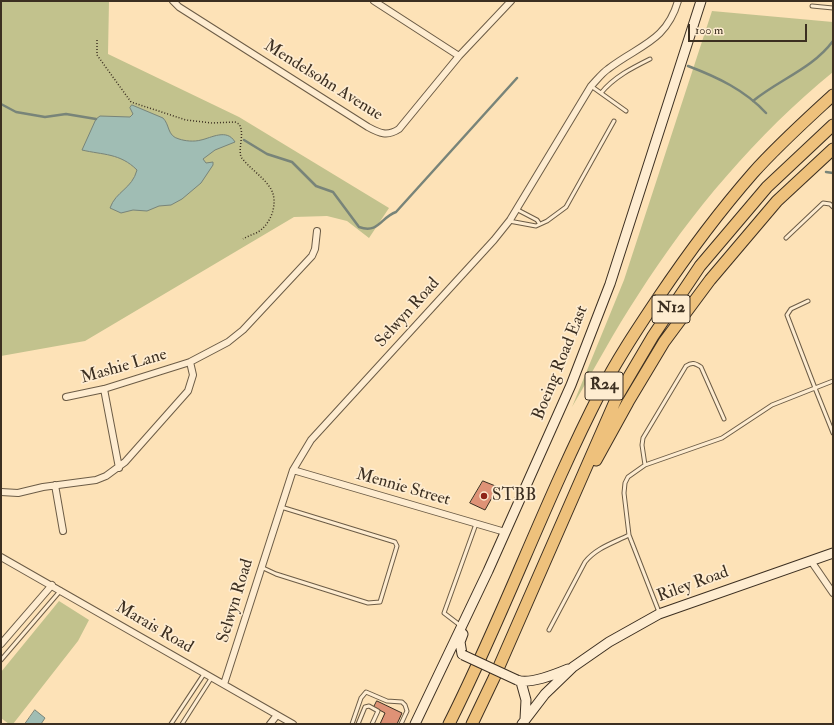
<!DOCTYPE html>
<style>
body{margin:0}
#map{position:relative;width:834px;height:725px;overflow:hidden;background:#fde2b7;font-family:"IM FELL Double Pica",serif}
canvas{display:block}
.frame{position:absolute;inset:0;border:2px solid #3c2f21;pointer-events:none}
.scale{position:absolute;left:688px;top:24px;width:119px;height:18px;box-sizing:border-box;border:2px solid #3c2f21;border-top:0;padding-left:5px;font-size:12px;line-height:14px;white-space:nowrap;color:#3c2f21;-webkit-text-stroke:3px #feecd0;paint-order:stroke}
</style>
<div id="map">
<canvas width="834" height="725"></canvas>
<div class="frame"></div>
<div class="scale">100 m</div>
</div>
<script>
const context = document.querySelector('canvas').getContext('2d');
context.lineJoin = 'round';
function fill(path, color) { context.fillStyle = color; context.fill(path, 'evenodd'); }
function strokePath(path, color, width, dash) { context.strokeStyle = color; context.lineWidth = width; context.lineCap = dash ? 'butt' : 'round'; context.setLineDash(dash || []); context.stroke(path); }
function label(font, color, halo, rows, align = 'center') {
  context.font = font + ' "IM FELL Double Pica",serif'; context.lineWidth = 3.5; context.setLineDash([]); context.textBaseline = 'middle'; context.strokeStyle = halo; context.fillStyle = color; for (const [text, x, y, turn = 0] of rows) {
    context.save(); context.translate(x, y); context.rotate((+turn || 0) * Math.PI / 180); context.textAlign = isNaN(turn) ? turn : align; if (halo) context.strokeText(text, 0, 0); context.fillText(text, 0, 0); context.restore();
  }
}
const green = new Path2D(`
 M 1,1 L 109,1 L 108,54 L 239,117 L 389,208 L 369,238 L 347,221 L 327,216 L 294,217 L 85,341 L 1,356 Z
 M 712,11 L 833,22 L 833,72 C 757,134 691,212 638,295 C 614,331 594,370 572,407 L 624,280 Z
 M 59,601 L 89,620 L 78,641 L 13,724 L 9,724 L 1,718 L 1,672 Z`);
const water = new Path2D(`
 M 132,105 L 163,118 C 170,125 167,136 179,139 C 185,141 194,142 201,140 C 211,138 227,128 235,142 L 215,150 L 203,159 L 206,163 L 213,162 L 213,165 L 201,183 L 182,199 L 171,205 L 159,206 L 147,211 L 133,210 L 121,213 L 110,208 C 116,191 132,189 137,170 C 120,153 103,155 82,150 L 96,119 L 100,116 L 130,117 L 133,114 L 130,108 Z
 M 35,710 L 45,718 L 41,724 L 25,724 Z`);
const stream = new Path2D(`
 M 688,66 C 717,77 745,90 766,113
 M 753,101 C 780,79 812,69 833,41
 M 1,104 L 16,112 L 45,117 L 66,114 L 96,119
 M 244,140 L 267,154 L 292,162 L 316,186 L 333,192 L 359,227 C 379,234 381,217 396,212 L 517,78
 M 826,172 L 833,173`);
const building = new Path2D(`
 M 483,481 L 498,487 L 485,510 L 470,503 Z
 M 377,701 L 402,713 L 397,724 L 380,724 L 385,713 L 374,707 Z`);
const path = new Path2D(`
 M 97,40 L 97,55 L 131,102 L 186,120 L 212,123 L 235,122 L 239,124 C 245,133 238,147 241,157 C 249,168 261,175 269,186 C 279,199 273,219 262,229 C 257,234 249,235 243,239`);
const lane = new Path2D(`
 M 812,6 L 833,8
 M 591,86 L 626,111
 M 601,93 C 614,77 632,68 650,59
 M 516,209 L 537,220 L 539,223
 M 509,221 L 536,226 L 547,221 L 566,207 L 614,121
 M 786,238 L 823,203 L 830,204 L 833,207
 M 833,433 L 815,388 L 833,381
 M 645,465 L 642,445 L 643,438 L 686,366 C 692,362 695,363 701,367 L 724,419
 M 261,567 L 276,574 L 368,603 L 380,602 L 397,546 L 395,542 L 281,507
 M 659,612 L 629,535 L 624,493 L 625,483 L 628,477 L 645,465 L 722,438 L 772,405 L 815,388 L 787,315 L 791,309 L 808,301
 M 461,626 L 444,613 L 476,524
 M 549,630 L 585,562 C 596,548 613,543 629,535
 M 1,660 L 61,590
 M 171,724 L 204,674
 M 182,724 L 212,677
 M 352,724 L 361,698 L 366,692 L 387,701 L 402,702 L 405,705 L 407,711 L 401,724
 M 358,724 L 365,707 L 369,706 L 378,711 L 372,724`);
const street = new Path2D(`
 M 173,1 L 179,7 L 368,127 C 379,133 387,137 399,129 L 459,56 L 511,1
 M 374,1 L 459,56
 M 104,389 L 119,468
 M 66,397 L 104,389 L 190,362 L 228,342 L 243,330 L 312,256 L 315,249 L 317,231
 M 293,470 L 505,532
 M 55,485 L 63,531
 M 1,492 L 18,493 L 43,487 L 96,480 L 106,476 L 125,462 L 188,391 L 193,375 L 190,362
 M 1,557 L 293,724
 M 811,561 L 833,593
 M 1,644 L 52,585
 M 224,684 L 293,470 L 311,440 L 494,240 L 510,220 L 591,86 C 596,81 602,73 608,69 C 639,45 666,42 678,1
 M 270,724 L 277,715`);
const secondary = new Path2D(`
 M 462,654 L 460,642 L 463,634
 M 517,680 C 529,685 556,674 568,669
 M 521,682 L 526,700 L 525,719
 M 415,724 L 488,571 L 571,385 L 610,284 L 701,1
 M 522,724 L 545,694 L 573,667 L 609,642 L 659,614 L 833,553`);
const highway = new Path2D(`
 M 596,460 L 628,402 L 664,342 L 710,280 L 777,201 L 833,149
 M 449,724 C 504,615 545,500 601,391 C 617,359 638,328 658,298 C 687,255 718,213 753,173 C 778,145 806,120 833,95
 M 472,724 L 494,678 L 617,397 L 653,336 L 700,266 L 767,187 L 833,125`);
const secondaryBridge = new Path2D(`
 M 463,655 L 517,680`);
const markers = [
 [484,496,4,"#8f2418"]
];
const shields = [
 [671,309,38],
 [604,386,38]
];
const shieldNames = [
 ["N12",671,309],
 ["R24",604,386]
];
const streetNames = [
 ["Mendelsohn Avenue",323,81,32],
 ["Selwyn Road",408,313,-48],
 ["Boeing Road East",561,363,-68],
 ["Mashie Lane",124,367,-16],
 ["Mennie Street",403,488,16],
 ["Riley Road",693,585,-20],
 ["Selwyn Road",236,601,-73],
 ["Marais Road",154,628,30]
];
const poiNames = [
 ["STBB",492,496]
];
fill(green, '#c2c28d');
fill(water, '#a0bdb4');
strokePath(water, '#788479', 1);
strokePath(stream, '#788479', 2.5);
fill(building, '#de9276');
strokePath(building, '#3c2f21', 1);
strokePath(lane, '#6c5c46', 5);
strokePath(street, '#6c5c46', 8);
strokePath(secondary, '#3c2f21', 11);
strokePath(highway, '#3c2f21', 13);
strokePath(path, '#3c2f21', 1.5, [1, 2]);
strokePath(lane, '#feecd0', 3);
strokePath(street, '#feecd0', 6);
strokePath(secondary, '#feecd0', 9);
strokePath(highway, '#eec17c', 11);
strokePath(secondaryBridge, '#3c2f21', 11, []);
strokePath(secondaryBridge, '#feecd0', 9);
for (const [x, y, r, color] of markers) { const dot = new Path2D(); dot.arc(x, y, r, 0, 2 * Math.PI); context.fillStyle = color; context.fill(dot); strokePath(dot, '#feecd0', 1.5); }
for (const [x, y, w] of shields) { const box = new Path2D(); box.roundRect(x - w / 2, y - 14, w, 28, 3); context.fillStyle = '#feecd0'; context.fill(box); strokePath(box, '#3c2f21', 1); }
label('bold 16px', '#3c2f21', null, shieldNames);
label('17px', '#3c2f21', '#feecd0', streetNames);
label('17px', '#3c2f21', '#feecd0', poiNames, 'left');
</script>
